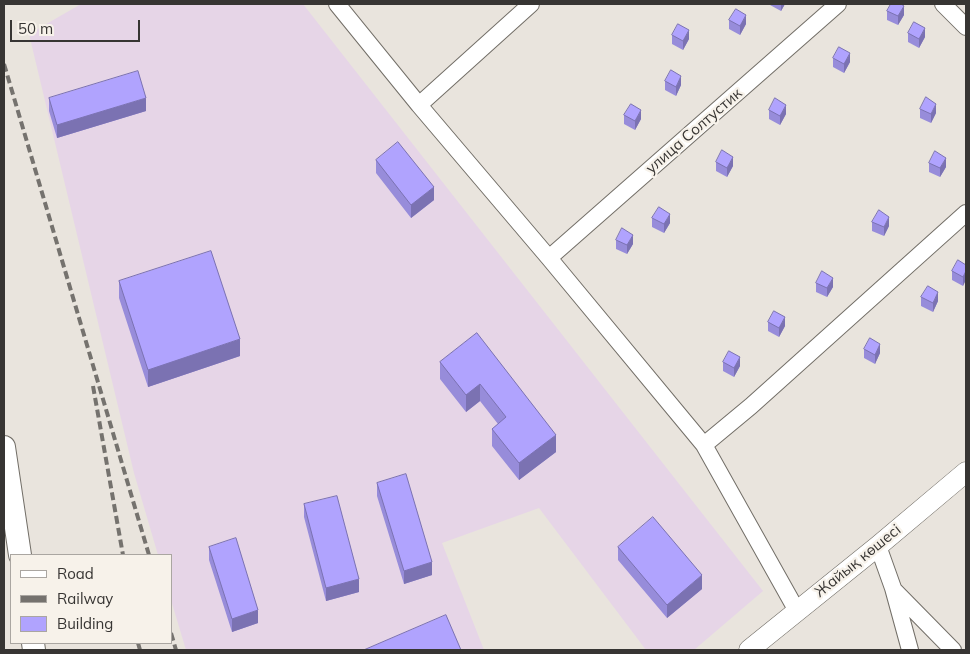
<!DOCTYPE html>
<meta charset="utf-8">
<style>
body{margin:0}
#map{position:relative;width:970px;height:654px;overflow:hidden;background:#e9e4dd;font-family:Mulish,sans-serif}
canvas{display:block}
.frame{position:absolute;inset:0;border:5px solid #373533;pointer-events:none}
.legend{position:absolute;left:10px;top:554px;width:162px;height:90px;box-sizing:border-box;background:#f7f2ea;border:1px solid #aaa6a1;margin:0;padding:6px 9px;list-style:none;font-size:15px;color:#373533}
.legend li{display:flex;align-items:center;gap:10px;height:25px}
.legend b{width:25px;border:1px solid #aaa6a1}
.scale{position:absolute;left:10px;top:20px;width:130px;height:22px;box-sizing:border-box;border:2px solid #373533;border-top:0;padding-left:6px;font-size:15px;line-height:18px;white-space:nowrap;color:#373533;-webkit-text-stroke:4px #f7f2ea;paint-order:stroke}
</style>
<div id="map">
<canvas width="970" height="654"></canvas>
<div class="frame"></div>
<ul class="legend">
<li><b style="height:6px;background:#fff"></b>Road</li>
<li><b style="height:6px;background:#75726e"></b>Railway</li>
<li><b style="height:14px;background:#b0a3fe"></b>Building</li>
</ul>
<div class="scale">50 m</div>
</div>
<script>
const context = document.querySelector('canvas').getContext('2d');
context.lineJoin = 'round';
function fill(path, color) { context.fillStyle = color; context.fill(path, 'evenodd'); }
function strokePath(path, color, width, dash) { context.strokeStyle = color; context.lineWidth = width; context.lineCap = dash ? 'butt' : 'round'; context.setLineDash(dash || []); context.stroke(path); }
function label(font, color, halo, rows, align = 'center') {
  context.font = font + ' Mulish,sans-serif'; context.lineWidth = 4.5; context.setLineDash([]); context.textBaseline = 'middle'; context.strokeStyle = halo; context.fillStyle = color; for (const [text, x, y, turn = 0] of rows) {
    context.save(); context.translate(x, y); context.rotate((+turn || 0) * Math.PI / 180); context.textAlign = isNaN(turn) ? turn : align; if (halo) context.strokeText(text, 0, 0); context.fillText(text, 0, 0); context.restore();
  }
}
const industrial = new Path2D(`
 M 81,4 L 303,4 L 763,591 L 694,650 L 646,650 L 539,508 L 442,543 L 484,650 L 186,650 L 171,600 L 171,555 L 158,555 L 134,473 L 29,34 Z`);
const minor = new Path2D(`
 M 337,4 L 419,105 L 549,258 L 704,445 L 797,611
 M 943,4 L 966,27
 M 419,105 L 531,4
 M 549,258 L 838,4
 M 704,445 L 751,406 L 966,213
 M 878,546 L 893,588 L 910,650
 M 894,590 L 953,650`);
const tertiary = new Path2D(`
 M 749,650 L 878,546 L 966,472`);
const secondary = new Path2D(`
 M 4,447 L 20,555
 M 33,643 L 34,650`);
const rail = new Path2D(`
 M 4,64 L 149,555
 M 93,386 L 123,555
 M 171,633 L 176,650
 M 138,643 L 140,650`);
const wall = new Path2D(`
 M 770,4 L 785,4 L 781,11 L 770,5 Z
 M 887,11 L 904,15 L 898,25 L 887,20 Z
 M 729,20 L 746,24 L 740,35 L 729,29 Z
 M 908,33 L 925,37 L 919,48 L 908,42 Z
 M 672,35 L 689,39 L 683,50 L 672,44 Z
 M 833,58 L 850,62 L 844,73 L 833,67 Z
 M 665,81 L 681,85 L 676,96 L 665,90 Z
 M 49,98 L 146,111 L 57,138 L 49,111 Z
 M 920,109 L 936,113 L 931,123 L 920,118 Z
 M 769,110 L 786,114 L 780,125 L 769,119 Z
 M 624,115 L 641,119 L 635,130 L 624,124 Z
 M 376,160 L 434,200 L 411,218 L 376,173 Z
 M 716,162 L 733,166 L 727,177 L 716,171 Z
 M 929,163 L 946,167 L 940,177 L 929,172 Z
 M 652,218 L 670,223 L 664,233 L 652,227 Z
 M 872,222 L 889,226 L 884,236 L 872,231 Z
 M 616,240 L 633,244 L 627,254 L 616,249 Z
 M 966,265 L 963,286 L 952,280 L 952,271 Z
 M 119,281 L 240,356 L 148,387 L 119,298 Z
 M 816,283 L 833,287 L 827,297 L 816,292 Z
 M 921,297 L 938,301 L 933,312 L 921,306 Z
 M 768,322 L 785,326 L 779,337 L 768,331 Z
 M 477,333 L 556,452 L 519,480 L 492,446 L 492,429 L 498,424 L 480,401 L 466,412 L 440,379 L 440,362 Z
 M 864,349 L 880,353 L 875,364 L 864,358 Z
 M 723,362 L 740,366 L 734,377 L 723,371 Z
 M 377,483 L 432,575 L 404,584 L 377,496 Z
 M 304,504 L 359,592 L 326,601 L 304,517 Z
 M 209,547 L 258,623 L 232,632 L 209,560 Z
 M 618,547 L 702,589 L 667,618 L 618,560 Z`);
const shadedWall = new Path2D(`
 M 781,4 L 785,4 L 781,11 Z
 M 904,6 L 904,15 L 898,25 L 898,16 Z
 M 746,15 L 746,24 L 740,35 L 740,26 Z
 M 925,28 L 925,37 L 919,48 L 919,39 Z
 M 689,30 L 689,39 L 683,50 L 683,41 Z
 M 850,53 L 850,62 L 844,73 L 844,64 Z
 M 681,76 L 681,85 L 676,96 L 676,87 Z
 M 146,98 L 146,111 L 57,138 L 57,125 Z
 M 936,104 L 936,113 L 931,123 L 931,114 Z
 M 786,105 L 786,114 L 780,125 L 780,116 Z
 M 641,110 L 641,119 L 635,130 L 635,121 Z
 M 733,157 L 733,166 L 727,177 L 727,168 Z
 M 946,158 L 946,167 L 940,177 L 940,168 Z
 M 434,187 L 434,200 L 411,218 L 411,205 Z
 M 670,214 L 670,223 L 664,233 L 664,224 Z
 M 889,217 L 889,226 L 884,236 L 884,227 Z
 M 633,235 L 633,244 L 627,254 L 627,245 Z
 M 966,271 L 966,280 L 963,286 L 963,277 Z
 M 833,278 L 833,287 L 827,297 L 827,288 Z
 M 938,292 L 938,301 L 933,312 L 933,303 Z
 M 785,317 L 785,326 L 779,337 L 779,328 Z
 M 240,339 L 240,356 L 148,387 L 148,370 Z
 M 880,344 L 880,353 L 875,364 L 875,355 Z
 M 740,357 L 740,366 L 734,377 L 734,368 Z
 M 480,384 L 480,401 L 466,412 L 466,395 Z
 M 556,435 L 556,452 L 519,480 L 519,463 Z
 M 432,562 L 432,575 L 404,584 L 404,571 Z
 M 702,575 L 702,589 L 667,618 L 667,605 Z
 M 359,579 L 359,592 L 326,601 L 326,588 Z
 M 258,610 L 258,623 L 232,632 L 232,619 Z`);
const building = new Path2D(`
 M 891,4 L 901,4 L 904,6 L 898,16 L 887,11 Z
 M 736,9 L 746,15 L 740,26 L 729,20 Z
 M 914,22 L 925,28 L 919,39 L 908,33 Z
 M 678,24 L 689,30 L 683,41 L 672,35 Z
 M 839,47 L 850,53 L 844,64 L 833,58 Z
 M 671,70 L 681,76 L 676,87 L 665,81 Z
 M 138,71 L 146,98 L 57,125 L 49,98 Z
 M 926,97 L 936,104 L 931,114 L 920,109 Z
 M 775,98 L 786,105 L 780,116 L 769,110 Z
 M 631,104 L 641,110 L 635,121 L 624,115 Z
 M 398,142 L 434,187 L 411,205 L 376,160 Z
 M 722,150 L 733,157 L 727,168 L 716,162 Z
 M 935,151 L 946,158 L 940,168 L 929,163 Z
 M 659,207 L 670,214 L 664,224 L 652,218 Z
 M 879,210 L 889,217 L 884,227 L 872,222 Z
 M 622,228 L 633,235 L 627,245 L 616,240 Z
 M 211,251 L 240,339 L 148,370 L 119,281 Z
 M 958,260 L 966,265 L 966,271 L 963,277 L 952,271 Z
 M 822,271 L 833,278 L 827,288 L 816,283 Z
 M 928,286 L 938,292 L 933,303 L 921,297 Z
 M 774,311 L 785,317 L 779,328 L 768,322 Z
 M 477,333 L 556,435 L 519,463 L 492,429 L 506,417 L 480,384 L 466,395 L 440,362 Z
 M 870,338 L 880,344 L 875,355 L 864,349 Z
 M 729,351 L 740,357 L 734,368 L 723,362 Z
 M 406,474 L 432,562 L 404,571 L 377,483 Z
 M 337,496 L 359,579 L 326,588 L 304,504 Z
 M 653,517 L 702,575 L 667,605 L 618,547 Z
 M 236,538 L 258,610 L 232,619 L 209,547 Z
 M 446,615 L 461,650 L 364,650 Z`);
const streetNames = [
 ["улица Солтустик",694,131,-41],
 ["Жайық көшесі",858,561,-39]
];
fill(industrial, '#e6d5e7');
strokePath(minor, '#726e67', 18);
strokePath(tertiary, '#726e67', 21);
strokePath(secondary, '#726e67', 24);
strokePath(minor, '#fff', 16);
strokePath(tertiary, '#fff', 20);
strokePath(secondary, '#fff', 22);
strokePath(rail, '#75726e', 4, [8, 4]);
fill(wall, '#978cda');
fill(shadedWall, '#7b72b2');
fill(building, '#b0a3fe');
strokePath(building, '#7b72b2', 1);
label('15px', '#373533', '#f7f2ea', streetNames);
</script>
